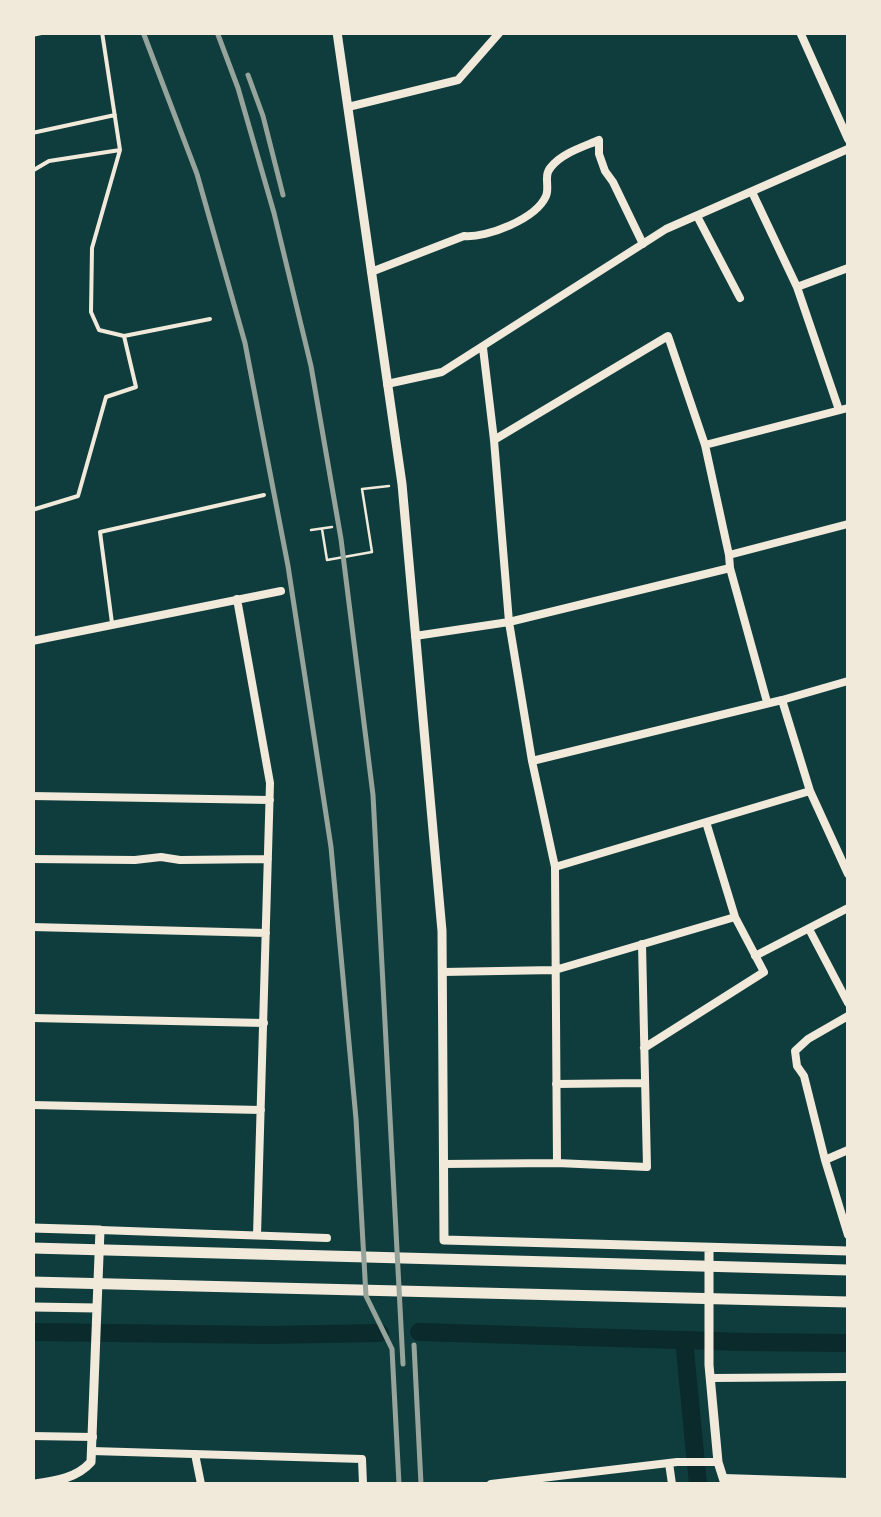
<!DOCTYPE html>
<style>
body{margin:0}
#map{position:relative;width:881px;height:1517px;overflow:hidden;background:#0f3d3e;font-family:Quicksand,sans-serif}
canvas{display:block}
.frame{position:absolute;inset:0;border:35px solid #f1e9da;pointer-events:none}
</style>
<div id="map">
<canvas width="881" height="1517"></canvas>
<div class="frame"></div>
</div>
<script>
const context = document.querySelector('canvas').getContext('2d');
context.lineJoin = 'round';
function strokePath(path, color, width, dash) { context.strokeStyle = color; context.lineWidth = width; context.lineCap = dash ? 'butt' : 'round'; context.setLineDash(dash || []); context.stroke(path); }
const canal = new Path2D(`
 M 32,1332 L 269,1335 L 380,1333
 M 419,1332 L 745,1342 L 848,1343
 M 684,1340 L 698,1484`);
const path = new Path2D(`
 M 322,529 L 327,560 L 372,552 L 362,489 L 389,486
 M 311,530 L 332,527`);
const service = new Path2D(`
 M 102,32 L 120,150 L 92,248 L 91,312 L 99,330 L 124,336 L 210,319
 M 32,35 L 46,32
 M 32,133 L 115,115
 M 32,171 L 49,161 L 120,150
 M 32,510 L 78,496 L 106,397 L 136,387 L 124,336
 M 112,623 L 100,532 L 264,495`);
const minor = new Path2D(`
 M 800,32 L 848,139
 M 348,107 L 458,80 L 500,32
 M 752,192 L 797,287 L 848,268
 M 697,216 L 740,298
 M 371,272 L 464,236 C 487,238 536,219 546,196 C 550,187 543,176 551,167 C 562,153 583,147 599,140 L 599,154 L 605,171 L 613,182 L 643,244
 M 797,287 L 839,410
 M 483,348 L 494,440 L 509,622 L 532,761 L 782,700 L 848,681
 M 387,384 L 442,372 L 666,229 L 848,149
 M 705,445 L 848,408
 M 729,555 L 848,524
 M 730,568 L 767,702
 M 237,599 L 270,783 L 257,1235
 M 415,636 L 509,622 L 730,568 L 729,555 L 705,445 L 668,336 L 494,440
 M 32,641 L 281,591
 M 532,761 L 555,867 L 810,791 L 782,700
 M 810,791 L 848,874
 M 32,796 L 270,800
 M 32,859 L 135,860 L 161,857 L 180,860 L 268,859
 M 555,867 L 557,1163
 M 32,927 L 266,933
 M 809,929 L 848,1003
 M 755,956 L 848,908
 M 443,972 L 555,970 L 735,917 L 706,822
 M 848,1016 L 808,1039 L 795,1051 L 797,1066 L 804,1076 L 825,1160 L 848,1235
 M 32,1018 L 264,1023
 M 644,1048 L 764,972 L 735,917
 M 556,1084 L 645,1083
 M 32,1105 L 261,1110
 M 825,1160 L 848,1150
 M 443,1164 L 557,1163 L 647,1167 L 642,944
 M 100,1230 L 327,1238
 M 711,1378 L 848,1377
 M 32,1436 L 93,1437
 M 92,1451 L 362,1459 L 363,1484
 M 195,1454 L 201,1484
 M 669,1463 L 672,1484
 M 724,1478 L 848,1482
 M 491,1484 L 677,1462 L 718,1462`);
const tertiary = new Path2D(`
 M 337,32 L 402,484 L 442,931 L 444,1240 L 848,1251
 M 32,1228 L 100,1230 L 91,1462 C 77,1478 56,1481 35,1484
 M 709,1249 L 709,1365 L 718,1462 L 725,1484
 M 32,1307 L 97,1308`);
const trunk = new Path2D(`
 M 32,1248 L 848,1270
 M 32,1282 L 848,1302`);
const rail = new Path2D(`
 M 143,32 L 197,174 L 245,343 L 288,566 L 331,847 L 356,1119 L 366,1296 L 392,1349 L 399,1484
 M 217,32 L 238,88 L 274,213 L 311,366 L 341,539 L 373,795 L 403,1364
 M 248,75 L 263,116 L 283,195
 M 414,1345 L 421,1484`);
strokePath(canal, '#0a2a2b', 18);
strokePath(path, '#f1e9da', 2.5);
strokePath(service, '#f1e9da', 4);
strokePath(minor, '#f1e9da', 8);
strokePath(tertiary, '#f1e9da', 9);
strokePath(trunk, '#f1e9da', 11);
strokePath(rail, '#97a49c', 5);
</script>
